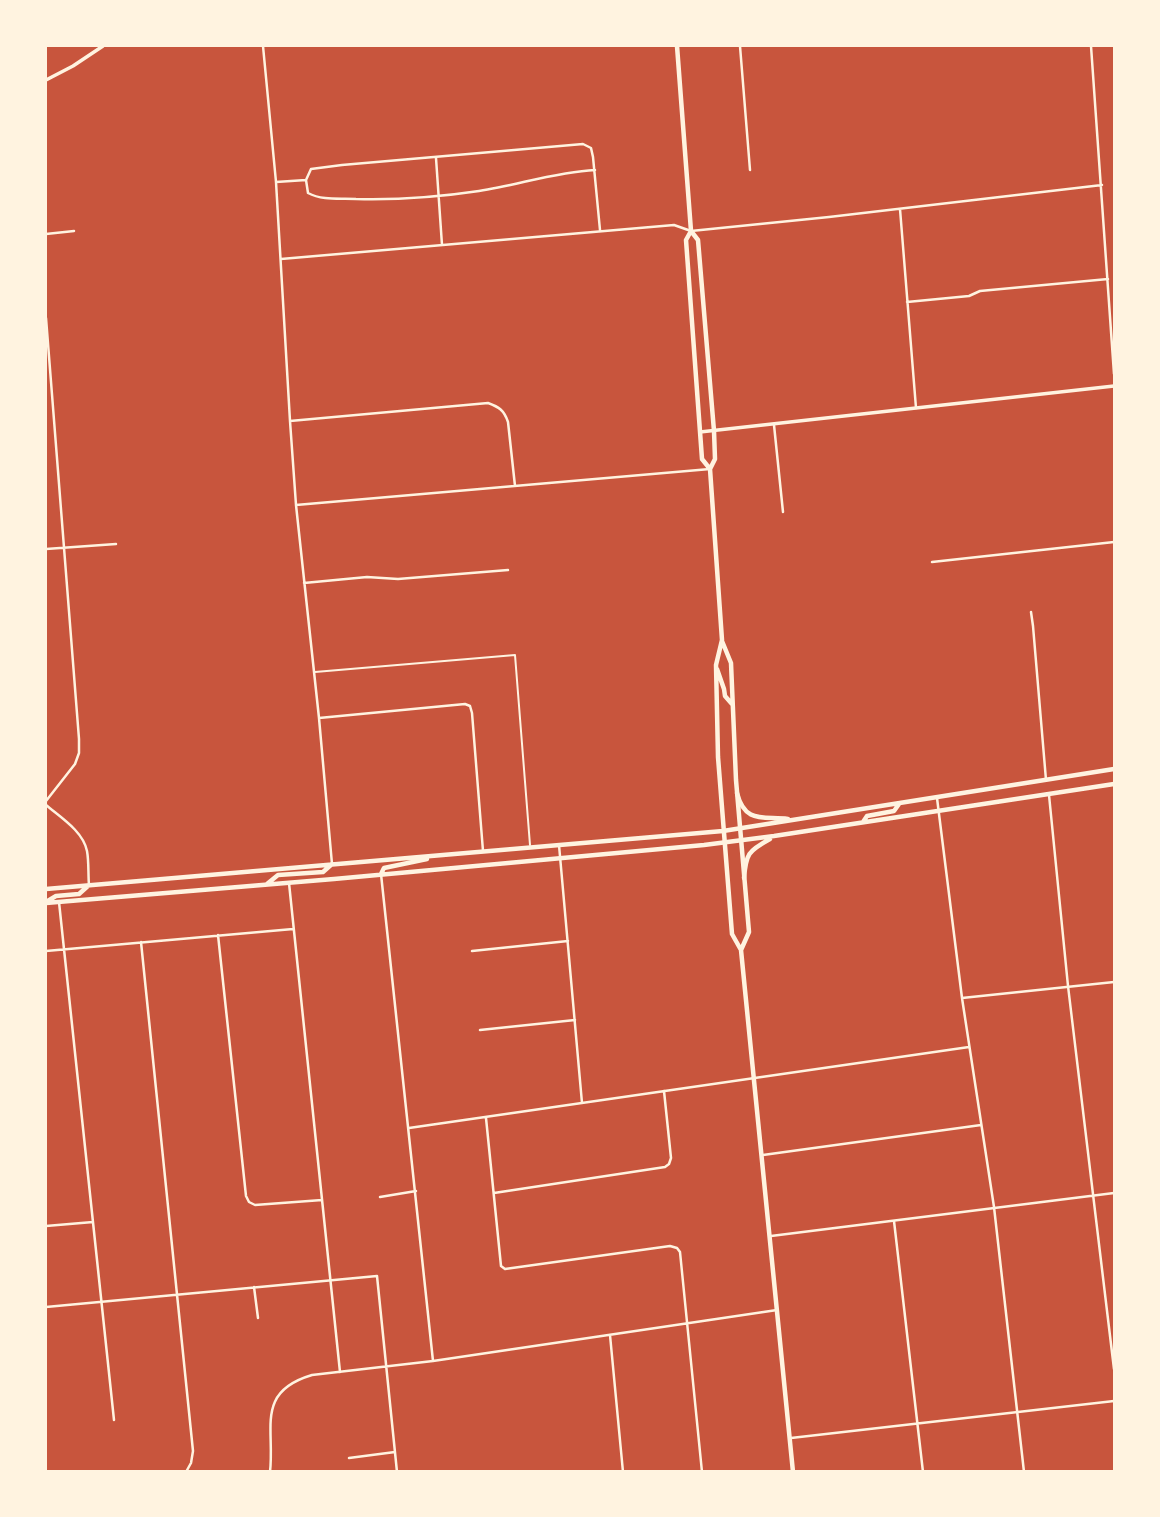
<!DOCTYPE html>
<style>
body{margin:0}
#map{position:relative;width:1160px;height:1517px;overflow:hidden;background:#c8553d;font-family:Georgia,serif}
canvas{display:block}
.frame{position:absolute;inset:0;border:47px solid #fff3e0;pointer-events:none}
</style>
<div id="map">
<canvas width="1160" height="1517"></canvas>
<div class="frame"></div>
</div>
<script>
const context = document.querySelector('canvas').getContext('2d');
context.lineJoin = 'round';
function strokePath(path, color, width, dash) { context.strokeStyle = color; context.lineWidth = width; context.lineCap = dash ? 'butt' : 'round'; context.setLineDash(dash || []); context.stroke(path); }
const service = new Path2D(`
 M 315,672 L 515,655 L 530,845`);
const minor = new Path2D(`
 M 263,46 L 276,182 L 290,421 L 296,505 L 319,718 L 332,864
 M 740,46 L 750,170
 M 1091,46 L 1114,374
 M 436,158 L 442,245
 M 306,180 L 308,193 C 323,201 340,198 356,199 C 396,200 439,197 479,191 C 518,185 556,172 595,170
 M 276,182 L 306,180 L 311,169 L 342,165 L 583,144 L 591,148 L 593,157 L 600,230
 M 900,209 L 916,408
 M 46,234 L 74,231
 M 281,259 L 674,225 L 691,231 L 829,217 L 1102,185
 M 907,302 L 969,296 L 980,291 L 1108,279
 M 46,318 L 79,739 L 79,753 L 75,764 L 46,801
 M 290,421 L 488,403 C 499,407 504,410 508,422 L 515,486
 M 774,425 L 783,512
 M 296,505 L 710,469
 M 46,549 L 116,544
 M 932,562 L 1114,542
 M 304,583 L 367,577 L 398,579 L 508,570
 M 1031,612 L 1033,626 L 1046,780
 M 319,718 L 465,704 L 470,706 L 472,713 L 483,851
 M 1049,795 L 1068,986 L 1114,1369
 M 937,798 L 962,998 L 994,1207 L 1024,1472
 M 46,805 C 60,817 83,831 87,851 C 89,862 88,874 89,885
 M 559,845 L 582,1103
 M 381,874 L 433,1361
 M 289,883 L 340,1372
 M 59,902 L 114,1420
 M 218,935 L 246,1196 L 249,1202 L 255,1205 L 322,1200
 M 141,942 L 193,1451 L 191,1463 L 186,1472
 M 46,951 L 293,929
 M 472,951 L 568,941
 M 962,998 L 1114,982
 M 480,1030 L 575,1020
 M 486,1118 L 501,1266 L 505,1269 L 670,1246 L 677,1248 L 680,1252 L 702,1472
 M 409,1128 L 969,1047
 M 763,1155 L 981,1125
 M 494,1193 L 665,1167 L 669,1164 L 671,1158 L 664,1091
 M 380,1197 L 416,1191
 M 894,1221 L 923,1472
 M 46,1226 L 93,1222
 M 771,1236 L 1114,1193
 M 254,1287 L 258,1318
 M 46,1307 L 377,1276 L 397,1472
 M 610,1335 L 623,1472
 M 791,1438 L 1114,1401
 M 349,1458 L 395,1452
 M 270,1472 C 275,1428 255,1392 312,1375 L 433,1361 L 777,1310`);
const tertiary = new Path2D(`
 M 46,80 L 73,66 L 103,46
 M 700,432 L 1114,386`);
const secondary = new Path2D(`
 M 677,46 L 691,231 L 698,240 L 714,431 L 715,459 L 710,469
 M 691,231 L 686,240 L 702,459 L 710,469 L 722,640 L 716,665 L 718,757 L 732,934 L 741,950 L 793,1472
 M 722,641 L 731,663 L 736,780 L 749,932 L 741,950
 M 717,669 L 724,689 L 725,696 L 732,704`);
const primary = new Path2D(`
 M 737,793 C 745,824 763,816 788,819
 M 863,822 L 867,816 L 894,811 L 899,804
 M 381,874 L 384,868 L 427,859
 M 744,878 C 746,854 748,851 770,839
 M 267,884 L 278,875 L 323,872 L 332,864
 M 46,889 L 723,831 L 1114,769
 M 46,902 L 56,896 L 79,894 L 89,885
 M 46,903 L 334,879 L 704,845 L 774,836 L 1114,784`);
strokePath(service, '#fff3e0', 2);
strokePath(minor, '#fff3e0', 2.5);
strokePath(tertiary, '#fff3e0', 3.5);
strokePath(secondary, '#fff3e0', 4.5);
strokePath(primary, '#fff3e0', 4.5);
</script>
